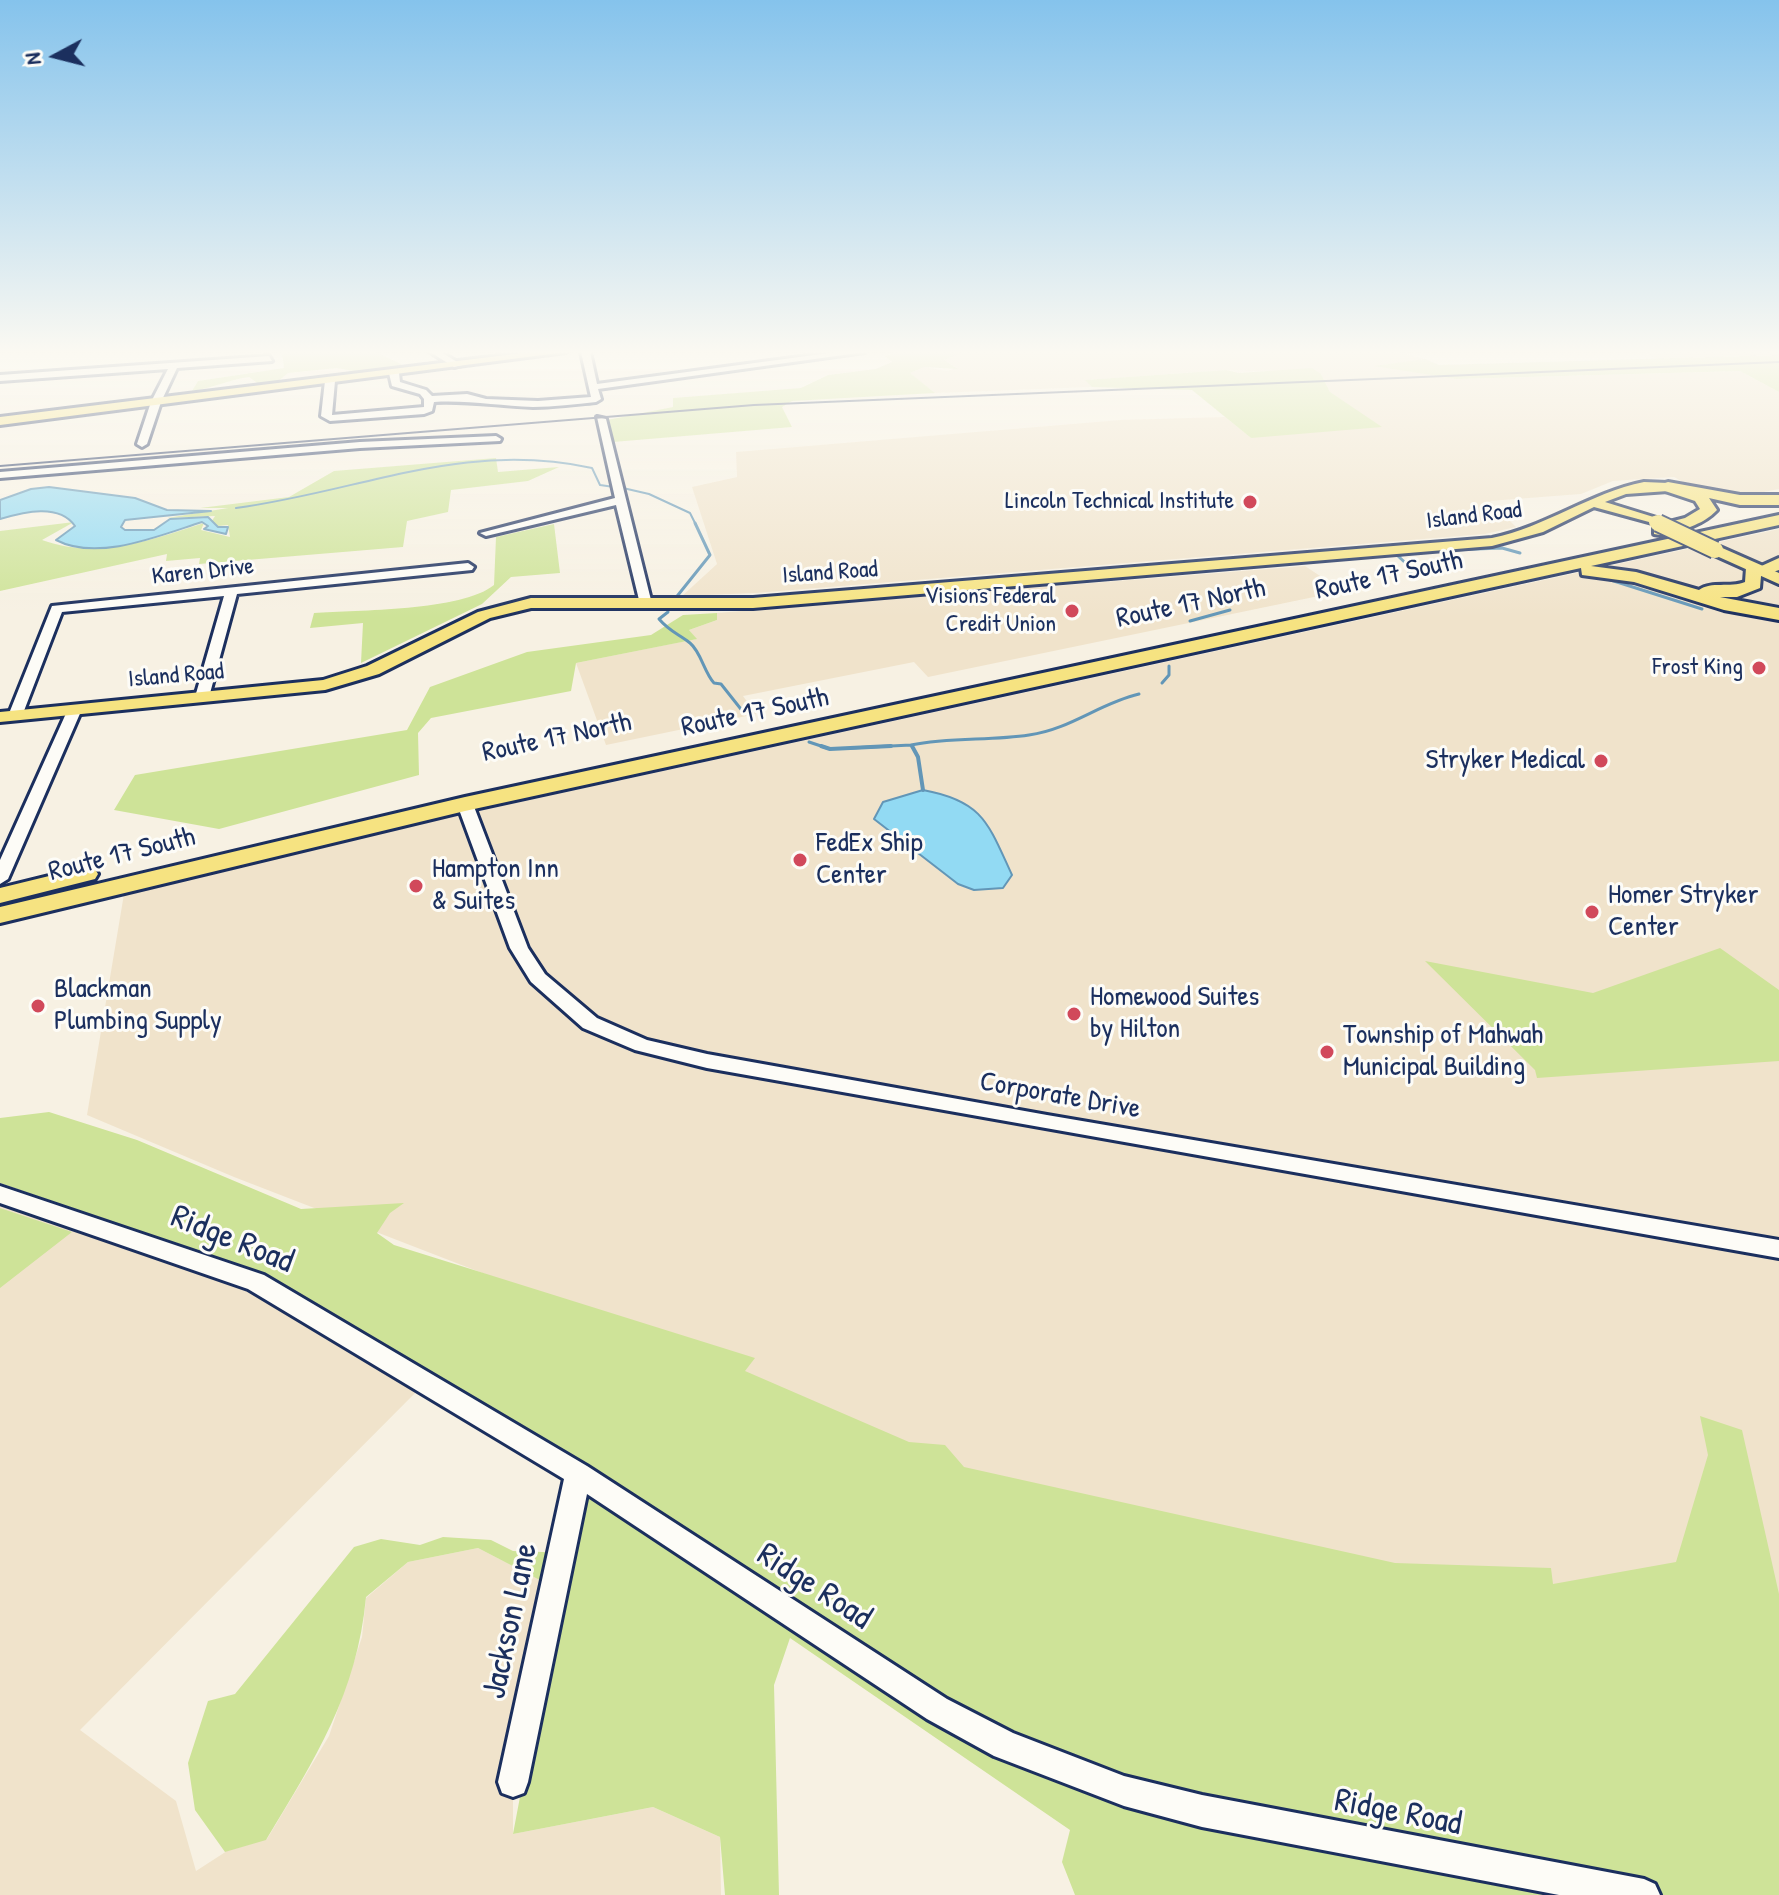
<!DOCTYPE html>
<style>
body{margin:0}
#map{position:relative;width:1779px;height:1895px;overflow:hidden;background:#f7f1e3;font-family:"Patrick Hand",sans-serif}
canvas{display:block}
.north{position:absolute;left:16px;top:16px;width:80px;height:80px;-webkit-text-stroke:6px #fdfcf7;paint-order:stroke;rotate:263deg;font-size:22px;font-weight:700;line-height:32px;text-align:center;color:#1b2f5e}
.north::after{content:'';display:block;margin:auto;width:28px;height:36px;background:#1b2f5e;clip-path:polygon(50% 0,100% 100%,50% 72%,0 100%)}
</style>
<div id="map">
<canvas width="1779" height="1895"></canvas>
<div class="north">N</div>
</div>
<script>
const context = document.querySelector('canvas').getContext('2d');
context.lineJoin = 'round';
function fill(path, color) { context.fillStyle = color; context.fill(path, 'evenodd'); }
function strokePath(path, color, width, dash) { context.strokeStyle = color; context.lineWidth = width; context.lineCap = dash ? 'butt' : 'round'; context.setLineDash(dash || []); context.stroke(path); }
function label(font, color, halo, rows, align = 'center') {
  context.font = font + ' "Patrick Hand",sans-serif'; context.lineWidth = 6; context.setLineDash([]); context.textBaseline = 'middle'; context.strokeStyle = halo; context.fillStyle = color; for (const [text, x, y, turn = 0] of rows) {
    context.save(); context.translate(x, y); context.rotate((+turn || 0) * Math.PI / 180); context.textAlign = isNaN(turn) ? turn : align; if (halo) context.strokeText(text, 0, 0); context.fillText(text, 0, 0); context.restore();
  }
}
const built = new Path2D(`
 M 963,352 L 1399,352 L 1425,359 L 1378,366 L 1456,379 L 1740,371 L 1779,392 L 1779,489 L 1743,496 L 1690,486 L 1674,477 L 1613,481 L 1581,494 L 1490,501 L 1516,527 L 1485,534 L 756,593 L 682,596 L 717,564 L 692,487 L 737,477 L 736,452 L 1120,420 L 1225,417 L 1251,438 L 1330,392 L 1321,374 L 1226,370 L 1086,380 L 1092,387 L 935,393 L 909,373 L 924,367 L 947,371 L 957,368 L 943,360 Z
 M 1643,352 L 1779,352 L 1779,355 L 1657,359 Z
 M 1779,529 L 1779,1687 L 948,1471 L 640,1334 L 234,1177 L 87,1115 L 124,894 L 396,829 Z
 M 1305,566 L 1343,591 L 928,677 L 914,662 L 743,696 L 756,714 L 606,745 L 576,663 L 696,639 L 689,630 L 717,620 L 717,613 Z
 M 0,1194 L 204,1264 L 425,1383 L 80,1730 L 176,1801 L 196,1871 L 227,1851 L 267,1839 L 329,1736 L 362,1637 L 366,1598 L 408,1562 L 478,1548 L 552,1586 L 513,1782 L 513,1834 L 653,1807 L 720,1837 L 721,1895 L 0,1895 Z`);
const green = new Path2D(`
 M 282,352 L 376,352 L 409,368 L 365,373 L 337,368 L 288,373 L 276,383 L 260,385 L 249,377 C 228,380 213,388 192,391 L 198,381 L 284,368 Z
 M 899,352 L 963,352 L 944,360 L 958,369 L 924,367 L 910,373 L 935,393 L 792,401 L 782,407 L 792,427 L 613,442 L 607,420 L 673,407 L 673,398 L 801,388 L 828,375 L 876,369 L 892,362 L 885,356 Z
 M 1779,355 L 1779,392 L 1740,371 L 1456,379 L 1374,366 L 1425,359 L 1439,365 Z
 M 1312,368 L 1321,374 L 1330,392 L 1382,427 L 1251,438 L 1192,390 L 1092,387 L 1085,380 L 1226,370 L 1239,373 Z
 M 496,458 L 498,472 L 559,467 L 528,481 L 451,490 L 448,512 L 407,521 L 403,547 L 199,564 L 200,558 L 166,561 L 167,554 L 0,591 L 0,531 L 74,522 L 42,540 C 97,560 151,540 204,523 L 201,530 L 230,537 L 228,525 L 208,527 L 215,516 L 167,518 L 228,508 L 200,508 L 289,497 L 334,471 Z
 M 554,524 L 560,573 L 511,577 L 482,604 L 361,663 L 363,623 L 310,628 L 314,613 C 357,610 462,611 494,585 L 496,537 Z
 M 717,613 L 717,620 L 689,630 L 697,639 L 576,663 L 571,691 L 431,718 L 418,733 L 419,775 L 219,829 L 114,810 L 135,775 L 407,730 L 430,687 L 527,652 L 651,635 L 683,615 Z
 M 1720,948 L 1779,990 L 1779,1061 L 1537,1078 L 1535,1070 L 1425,961 L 1593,993 Z
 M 49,1112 L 137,1140 L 301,1209 L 404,1203 L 390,1213 L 377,1233 L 394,1245 L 755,1358 L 745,1371 L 909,1442 L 945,1445 L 964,1467 L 1395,1563 L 1551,1568 L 1553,1584 L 1676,1562 L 1708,1455 L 1700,1416 L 1742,1430 L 1779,1594 L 1779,1895 L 1075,1895 L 1062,1862 L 1070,1830 L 790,1638 L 774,1685 L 779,1895 L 725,1895 L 720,1837 L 653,1807 L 513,1834 L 559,1590 L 478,1548 L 408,1562 L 366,1597 C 357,1694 315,1759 266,1840 L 225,1852 L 195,1810 L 188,1763 L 208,1701 L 235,1694 L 354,1547 L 381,1539 L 420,1545 L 443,1537 L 491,1540 L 513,1551 L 572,1553 L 590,1467 L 445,1395 L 218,1259 L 0,1183 L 0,1118 Z
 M 0,1208 L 72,1232 L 0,1288 Z`);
const water = new Path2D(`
 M 49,487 L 135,498 L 167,510 L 211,511 L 125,520 L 121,527 L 125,530 L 154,530 L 170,519 L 208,517 L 218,527 L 228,527 L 226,534 L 204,529 L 208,526 L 202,522 C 161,535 98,562 56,540 L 75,526 C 59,503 24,512 0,519 L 0,500 L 31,489 Z
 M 923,790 C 983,801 988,823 1012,875 L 1003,888 L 974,890 L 958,884 L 874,819 L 883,802 Z`);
const streamFar2 = new Path2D(`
 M 623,488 L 649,494 L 690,513 L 696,525
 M 236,508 C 362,491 462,440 592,468 L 600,485 L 614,487`);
const streamFar1 = new Path2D(`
 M 1427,551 L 1502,548 L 1520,553
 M 1406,553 L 1398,556 L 1413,570 L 1409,573
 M 1598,576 L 1702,609
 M 674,600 L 710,555 L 695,523
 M 668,612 L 659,619 C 670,632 679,634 690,643 C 701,652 704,672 714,683 L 721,684 L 744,713
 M 1190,621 L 1230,610
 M 1162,683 L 1169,675 L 1169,666
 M 809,742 L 827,748
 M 911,745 C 951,737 990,741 1029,735 C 1071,729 1100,703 1139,694
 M 851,748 L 911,745 L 913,748`);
const stream = new Path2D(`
 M 821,746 L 830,749 L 891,746
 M 912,746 L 918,757 L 923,790`);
const minor = new Path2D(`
 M 430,352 L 441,352 L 462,365 L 454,367 Z
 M 581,352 L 590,352 L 597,384 L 837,352 L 865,352 L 598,389 L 601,399 L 596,402 C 575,404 554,407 533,407 C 500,406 468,400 434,402 L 432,411 L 424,414 L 330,421 L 321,416 L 325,381 L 330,378 L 335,381 L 332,415 L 424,407 L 424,399 L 420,394 L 392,386 L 389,373 L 394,370 L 399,373 L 400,382 L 426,390 L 432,396 L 467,394 L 486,399 L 538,401 L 591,397 Z
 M 269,356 L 272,361 L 177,368 L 161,402 L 147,444 L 142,447 L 137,444 L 151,402 L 168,369 L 0,381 L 0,375 Z
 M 597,417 L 606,419 L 652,604 L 651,607 L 640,604 L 616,505 L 486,536 L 480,533 L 615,498 Z
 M 496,436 L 501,439 L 500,441 L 360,448 L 0,478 L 0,472 L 360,442 Z
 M 468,563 L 474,567 L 472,570 L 237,594 L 209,697 L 202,701 L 195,697 L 224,596 L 62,612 L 22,716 L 15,720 L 8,716 L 52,606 Z
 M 75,705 L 82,709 L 8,879 L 0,884 L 0,860 L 68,709 Z
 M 465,799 L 473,804 L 528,948 L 545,974 L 597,1018 L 647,1040 L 707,1054 L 1047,1115 L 1779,1240 L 1779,1258 L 707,1068 L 635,1050 L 583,1028 L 531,982 L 510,948 L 457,804 Z
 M 0,1186 L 264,1275 L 587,1466 L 947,1699 L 1013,1733 L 1124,1776 L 1202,1795 L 1644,1879 L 1655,1884 L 1660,1895 L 1559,1895 L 1202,1827 L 1124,1806 L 994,1756 L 927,1719 L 587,1494 L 528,1782 L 524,1793 L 513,1797 L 502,1793 L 498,1782 L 564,1479 L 248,1289 L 0,1203 Z`);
const major = new Path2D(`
 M 531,352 L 566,352 L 0,425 L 0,417 Z
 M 1644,482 L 1668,483 L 1675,487 L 1668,491 L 1626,494 L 1605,502 L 1660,519 L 1660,525 L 1594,507 L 1543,532 L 1492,546 L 753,608 L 531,608 L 490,618 L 379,674 L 325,690 L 0,722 L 0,712 L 323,680 L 367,666 L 478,612 L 531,598 L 753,598 L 1492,538 C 1546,527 1590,493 1644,482 Z
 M 1710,547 L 1720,547 L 1779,573 L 1779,584 L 1710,553 Z`);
const highway = new Path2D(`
 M 1668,482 L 1740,495 L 1779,495 L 1779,505 L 1740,505 L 1709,498 L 1717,510 C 1702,526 1681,530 1660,535 L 1654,534 L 1654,526 L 1685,518 L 1700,509 L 1695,501 L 1662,490 L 1662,484 Z
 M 1779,515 L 1779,525 L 1591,566 L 1636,572 L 1699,590 C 1711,581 1730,588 1745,582 L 1746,568 L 1757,568 L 1779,558 L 1779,570 L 1761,576 L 1760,588 L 1737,597 L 1720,597 L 1779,608 L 1779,620 L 1724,610 L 1634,582 L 1582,575 L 1581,568 L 465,811 L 0,923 L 0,907 L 465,797 Z
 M 86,867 L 95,869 L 98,874 L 95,879 L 0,903 L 0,888 Z`);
const rail = new Path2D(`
 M 0,466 L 754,405 L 1779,362`);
const majorBridgeFar1 = new Path2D(`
 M 1655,522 L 1662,525`);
const majorBridge = new Path2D(`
 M 1658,523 L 1715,550`);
const markers = [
 [1250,502,8,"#d1495b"],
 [1072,611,8,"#d1495b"],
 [1759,668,8,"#d1495b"],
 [1601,761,8,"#d1495b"],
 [800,860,8,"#d1495b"],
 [416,886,8,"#d1495b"],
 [1592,912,8,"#d1495b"],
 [38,1006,8,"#d1495b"],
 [1074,1014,8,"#d1495b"],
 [1327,1052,8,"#d1495b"]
];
const farPoinames = [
 ["Lincoln Technical Institute",1234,502],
 ["Visions Federal",1056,597],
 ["Credit Union",1056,625],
 ["Frost King",1743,668]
];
const farStreetnames = [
 ["Island Road",1474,516,-7],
 ["Karen Drive",203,572,-6],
 ["Island Road",830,573,-4],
 ["Island Road",176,676,-5]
];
const streetNames = [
 ["Route 17 South",1389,576,-12],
 ["Route 17 North",1191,604,-12],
 ["Route 17 South",755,713,-12],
 ["Route 17 North",557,738,-12],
 ["Route 17 South",122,855,-14],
 ["Corporate Drive",1060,1096,10]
];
const poiNames = [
 ["Stryker Medical",1585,761,"right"],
 ["FedEx Ship",816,844],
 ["Center",816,876],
 ["Hampton Inn",432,870],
 ["& Suites",432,902],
 ["Homer Stryker",1608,896],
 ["Center",1608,928],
 ["Blackman",54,990],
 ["Plumbing Supply",54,1022],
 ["Homewood Suites",1090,998],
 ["by Hilton",1090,1030],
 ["Township of Mahwah",1343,1036],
 ["Municipal Building",1343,1068]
];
const nearStreetnames = [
 ["Ridge Road",232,1240,22],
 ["Ridge Road",814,1587,33],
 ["Jackson Lane",511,1621,-78],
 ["Ridge Road",1398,1813,11]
];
fill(built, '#f0e3cb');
fill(green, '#cee398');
fill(water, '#92daf3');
strokePath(water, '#6296b7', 2);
strokePath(streamFar2, '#6296b7', 2);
strokePath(streamFar1, '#6296b7', 3);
strokePath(stream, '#6296b7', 4);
strokePath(minor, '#1b2f5e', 6);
strokePath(major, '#1b2f5e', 6);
strokePath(highway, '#1b2f5e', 6);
fill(minor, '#fdfcf7');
fill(major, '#f6e381');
fill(highway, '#f6e381');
strokePath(rail, '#1b2f5e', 2);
strokePath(majorBridgeFar1, '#1b2f5e', 15, []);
strokePath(majorBridge, '#1b2f5e', 20, []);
strokePath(majorBridgeFar1, '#f6e381', 12);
strokePath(majorBridge, '#f6e381', 16);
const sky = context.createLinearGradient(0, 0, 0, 618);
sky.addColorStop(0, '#85c3ec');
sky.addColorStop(0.57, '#fbf9f2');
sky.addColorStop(1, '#fbf9f200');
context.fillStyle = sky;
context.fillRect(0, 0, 1779, 618);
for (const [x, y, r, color] of markers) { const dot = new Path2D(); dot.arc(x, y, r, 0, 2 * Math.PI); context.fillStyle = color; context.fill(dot); strokePath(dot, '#fdfcf7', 3); }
label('24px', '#1b2f5e', '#fdfcf7', farPoinames, 'right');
label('24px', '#1b2f5e', '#fdfcf7', farStreetnames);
label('28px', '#1b2f5e', '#fdfcf7', streetNames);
label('28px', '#1b2f5e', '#fdfcf7', poiNames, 'left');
label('34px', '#1b2f5e', '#fdfcf7', nearStreetnames);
</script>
